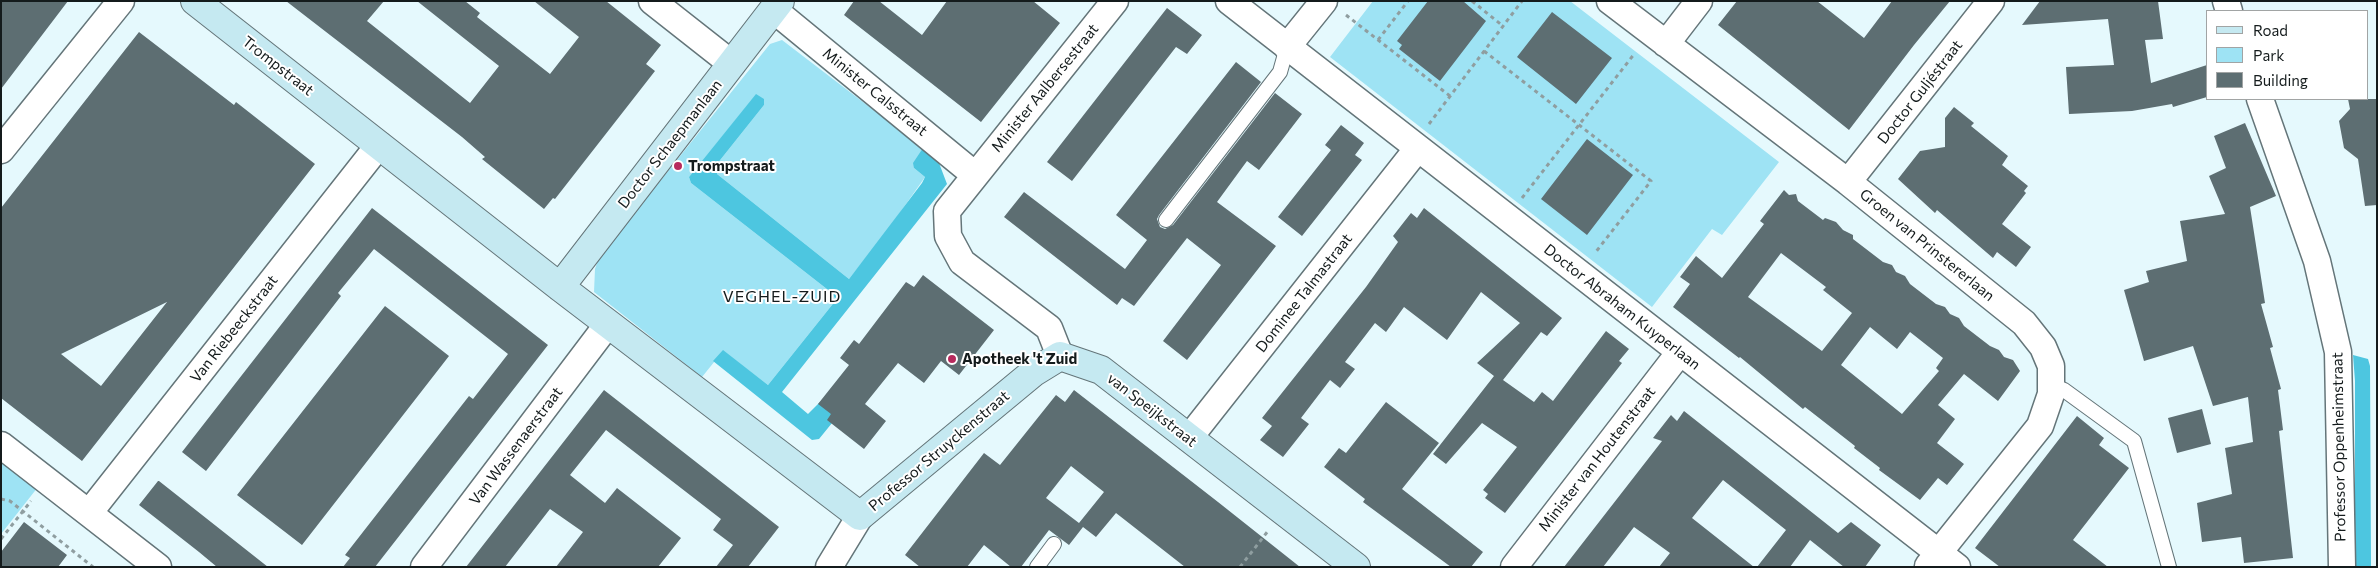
<!DOCTYPE html>
<meta charset="utf-8">
<style>
body{margin:0}
#map{position:relative;width:2378px;height:568px;overflow:hidden;background:#e5f9fd;font-family:Commissioner,sans-serif}
canvas{display:block}
.frame{position:absolute;inset:0;border:2px solid #141b1c;pointer-events:none}
.legend{position:absolute;left:2206px;top:10px;width:162px;height:90px;box-sizing:border-box;background:#fff;border:1px solid #a1a4a4;margin:0;padding:6px 9px;list-style:none;font-size:15px;color:#141b1c}
.legend li{display:flex;align-items:center;gap:10px;height:25px}
.legend b{width:25px;border:1px solid #a1a4a4}
</style>
<div id="map">
<canvas width="2378" height="568"></canvas>
<div class="frame"></div>
<ul class="legend">
<li><b style="height:6px;background:#c5e9f1"></b>Road</li>
<li><b style="height:14px;background:#9ee3f4"></b>Park</li>
<li><b style="height:14px;background:#5d6e72"></b>Building</li>
</ul>
</div>
<script>
const context = document.querySelector('canvas').getContext('2d');
context.lineJoin = 'round';
function fill(path, color) { context.fillStyle = color; context.fill(path, 'evenodd'); }
function strokePath(path, color, width, dash) { context.strokeStyle = color; context.lineWidth = width; context.lineCap = dash ? 'butt' : 'round'; context.setLineDash(dash || []); context.stroke(path); }
function label(font, color, halo, rows, align = 'center') {
  context.font = font + ' Commissioner,sans-serif'; context.lineWidth = 4; context.setLineDash([]); context.textBaseline = 'middle'; context.strokeStyle = halo; context.fillStyle = color; for (const [text, x, y, turn = 0] of rows) {
    context.save(); context.translate(x, y); context.rotate((+turn || 0) * Math.PI / 180); context.textAlign = isNaN(turn) ? turn : align; if (halo) context.strokeText(text, 0, 0); context.fillText(text, 0, 0); context.restore();
  }
}
const green = new Path2D(`
 M 1373,1 L 1570,1 L 1779,162 L 1722,235 L 1712,229 L 1652,307 L 1330,57 Z
 M 782,40 L 923,148 L 914,168 L 925,177 L 887,231 L 849,279 L 717,174 L 717,164 L 764,105 L 756,95 L 689,177 L 691,183 L 832,293 L 836,300 L 768,385 L 723,351 L 702,377 L 594,292 L 595,269 L 599,257 L 770,44 Z
 M 1,459 L 38,487 L 1,534 Z`);
const forest = new Path2D(`
 M 756,94 L 764,99 L 764,105 L 717,164 L 717,174 L 849,279 L 922,183 L 925,177 L 914,168 L 913,163 L 923,148 L 939,163 L 947,184 L 782,392 L 808,414 L 824,398 L 841,412 L 819,439 L 812,440 L 713,361 L 723,350 L 768,385 L 836,300 L 832,293 L 691,183 L 689,177 Z
 M 2353,355 L 2368,359 L 2370,366 L 2371,567 L 2355,567 L 2355,381 Z`);
const building = new Path2D(`
 M 1,1 L 68,1 L 1,89 Z
 M 286,1 L 384,1 L 367,21 L 470,103 L 499,66 L 417,1 L 465,1 L 480,13 L 477,17 L 550,74 L 579,37 L 534,1 L 606,1 L 661,45 L 646,64 L 655,71 L 555,199 L 553,198 L 544,209 L 482,159 L 485,157 L 462,137 Z
 M 854,1 L 879,1 L 922,35 L 947,1 L 1033,1 L 1060,23 L 981,122 L 844,15 Z
 M 1428,1 L 1463,1 L 1486,21 L 1440,81 L 1399,49 L 1402,45 L 1397,41 Z
 M 1737,1 L 1817,1 L 1864,38 L 1892,1 L 1950,1 L 1914,45 L 1849,130 L 1718,25 Z
 M 2040,1 L 2158,1 L 2163,39 L 2145,40 L 2151,83 L 2207,65 L 2207,97 L 2173,107 L 2172,104 L 2132,111 L 2069,114 L 2066,67 L 2114,65 L 2108,19 L 2022,25 Z
 M 1167,8 L 1202,35 L 1187,54 L 1176,47 L 1072,181 L 1047,162 Z
 M 1552,12 L 1612,58 L 1576,104 L 1517,57 Z
 M 139,32 L 234,105 L 236,102 L 315,164 L 82,461 L 1,398 L 1,208 ZM 167,302 L 101,386 L 61,354 Z
 M 1236,62 L 1261,82 L 1159,215 L 1157,219 L 1160,227 L 1165,229 L 1173,225 L 1275,93 L 1302,114 L 1259,170 L 1247,161 L 1217,202 L 1276,246 L 1187,360 L 1163,341 L 1221,265 L 1187,238 L 1134,306 L 1122,298 L 1117,305 L 1004,217 L 1024,192 L 1125,269 L 1147,240 L 1116,215 Z
 M 2348,99 L 2377,99 L 2377,205 L 2365,206 L 2358,159 L 2344,148 L 2339,121 L 2350,109 Z
 M 1954,107 L 1974,123 L 1971,126 L 2008,156 L 2002,165 L 2028,186 L 2024,191 L 2026,193 L 2002,224 L 2031,247 L 2016,267 L 1997,252 L 1993,258 L 1937,210 L 1935,213 L 1898,179 L 1920,151 L 1945,147 L 1945,118 Z
 M 2245,123 L 2276,196 L 2250,207 L 2265,303 L 2261,304 L 2273,347 L 2270,348 L 2281,389 L 2278,390 L 2283,430 L 2279,431 L 2293,558 L 2244,563 L 2241,537 L 2202,542 L 2197,503 L 2232,494 L 2225,448 L 2253,442 L 2248,397 L 2213,406 L 2193,346 L 2144,361 L 2124,290 L 2149,282 L 2146,271 L 2187,261 L 2180,221 L 2225,214 L 2209,176 L 2226,168 L 2214,136 Z
 M 1341,125 L 1364,143 L 1355,155 L 1362,160 L 1302,236 L 1278,217 L 1331,150 L 1325,145 Z
 M 1587,139 L 1633,175 L 1587,235 L 1541,199 Z
 M 1784,190 L 1789,195 L 1796,194 L 1798,201 L 1823,220 L 1825,218 L 1836,222 L 1843,230 L 1853,235 L 1853,239 L 1883,262 L 1892,265 L 1896,272 L 1905,276 L 1910,284 L 1936,304 L 1945,307 L 1950,314 L 1959,318 L 1964,326 L 1990,346 L 1999,350 L 2004,357 L 2013,360 L 2020,371 L 1998,401 L 1964,374 L 1938,405 L 1955,419 L 1937,443 L 1964,464 L 1947,485 L 1938,478 L 1920,500 L 1879,470 L 1880,468 L 1854,448 L 1855,446 L 1805,407 L 1803,409 L 1740,357 L 1739,358 L 1673,307 L 1690,284 L 1680,277 L 1696,256 L 1722,278 L 1764,224 L 1760,221 ZM 1781,253 L 1826,287 L 1823,290 L 1852,313 L 1822,351 L 1748,297 ZM 1870,327 L 1897,349 L 1910,332 L 1943,358 L 1936,368 L 1939,371 L 1902,414 L 1841,365 Z
 M 372,208 L 548,345 L 375,567 L 343,567 L 350,558 L 345,555 L 469,396 L 473,399 L 508,354 L 374,249 L 338,293 L 341,296 L 206,471 L 182,452 Z
 M 1424,208 L 1562,318 L 1547,336 L 1541,332 L 1503,380 L 1534,402 L 1542,392 L 1553,401 L 1606,331 L 1629,349 L 1619,361 L 1622,363 L 1505,513 L 1485,498 L 1488,494 L 1483,490 L 1517,447 L 1482,423 L 1446,464 L 1433,454 L 1494,376 L 1477,363 L 1520,323 L 1481,292 L 1447,340 L 1404,307 L 1386,332 L 1375,323 L 1345,362 L 1355,369 L 1340,388 L 1330,380 L 1301,418 L 1309,424 L 1283,457 L 1260,440 L 1272,426 L 1262,418 L 1366,287 L 1398,242 L 1393,236 L 1411,213 L 1417,218 Z
 M 923,275 L 994,330 L 959,375 L 941,361 L 924,383 L 898,363 L 865,404 L 886,421 L 864,449 L 827,420 L 831,414 L 818,404 L 849,365 L 840,358 L 854,340 L 859,344 L 906,282 L 914,287 Z
 M 385,306 L 449,356 L 302,545 L 237,495 Z
 M 604,390 L 779,527 L 748,567 L 716,567 L 733,545 L 713,530 L 721,519 L 606,430 L 570,475 L 605,503 L 617,488 L 681,538 L 658,567 L 556,567 L 583,532 L 550,509 L 505,567 L 466,567 Z
 M 1074,390 L 1218,502 L 1300,567 L 1185,567 L 1116,513 L 1096,537 L 1083,527 L 1069,545 L 1049,530 L 1021,567 L 1011,567 L 984,545 L 967,567 L 920,567 L 905,555 L 984,453 L 1000,465 L 1056,395 L 1065,402 ZM 1071,466 L 1104,492 L 1079,523 L 1046,498 Z
 M 1386,402 L 1439,443 L 1402,489 L 1483,552 L 1471,567 L 1451,567 L 1363,502 L 1365,499 L 1324,467 L 1339,448 L 1346,453 Z
 M 2202,409 L 2211,444 L 2177,453 L 2168,418 Z
 M 1684,411 L 1838,533 L 1851,522 L 1881,545 L 1865,567 L 1844,567 L 1810,540 L 1790,567 L 1757,567 L 1786,530 L 1723,480 L 1692,518 L 1754,567 L 1659,567 L 1670,553 L 1634,527 L 1603,567 L 1564,567 L 1662,441 L 1653,438 L 1671,415 L 1677,421 Z
 M 2077,416 L 2104,438 L 2099,445 L 2129,468 L 2073,540 L 2108,567 L 2000,567 L 1975,548 Z
 M 158,481 L 159,481 L 268,567 L 217,567 L 199,552 L 139,505 Z
 M 24,522 L 67,555 L 58,567 L 1,567 L 1,552 Z`);
const path = new Path2D(`
 M 1472,1 L 1503,26
 M 1346,15 L 1450,96
 M 1378,40 L 1408,1
 M 1484,51 L 1651,181 L 1595,253
 M 1429,124 L 1522,1
 M 1522,198 L 1635,53
 M 1,499 L 10,501 L 93,567
 M 1,539 L 31,501
 M 1240,567 L 1268,531`);
const lane = new Path2D(`
 M 1166,220 L 1280,72 L 1287,47
 M 2052,385 L 2064,390 L 2134,441 L 2169,567
 M 1037,567 L 1054,544`);
const street = new Path2D(`
 M 652,1 L 732,64
 M 1229,1 L 1957,567
 M 1610,1 L 1848,182 L 2024,323 L 2043,347 L 2051,366 L 2051,394 L 2040,426 L 1928,566
 M 2226,1 L 2229,11
 M 774,10 L 975,175
 M 1666,44 L 1699,1
 M 1287,47 L 1324,1
 M 2260,99 L 2317,261 L 2338,352 L 2342,567
 M 1,150 L 121,1
 M 1848,182 L 1991,1
 M 1060,356 L 1049,328 L 962,262 L 948,236 L 947,211 L 1115,1
 M 1189,438 L 1418,148
 M 1,445 L 158,567
 M 89,513 L 379,145
 M 424,567 L 608,324
 M 829,567 L 860,516
 M 1514,567 L 1680,352`);
const secondary = new Path2D(`
 M 195,1 L 560,287 L 860,516 L 1034,372 L 1060,356 L 1101,370 L 1356,567
 M 560,287 L 780,1`);
const markers = [
 [678,166,5,"#b72a5d"],
 [952,359,5,"#b72a5d"]
];
const streetNames = [
 ["Trompstraat",278,66,38],
 ["Minister Aalbersestraat",1045,88,-51],
 ["Minister Calsstraat",875,92,39],
 ["Doctor Guljéstraat",1920,92,-52],
 ["Doctor Schaepmanlaan",670,144,-52],
 ["Groen van Prinstererlaan",1927,245,39],
 ["Dominee Talmastraat",1304,293,-52],
 ["Doctor Abraham Kuyperlaan",1622,307,38],
 ["Van Riebeeckstraat",234,329,-52],
 ["van Speijkstraat",1152,410,38],
 ["Van Wassenaerstraat",516,446,-53],
 ["Professor Oppenheimstraat",2339,447,-91],
 ["Professor Struyckenstraat",939,451,-40],
 ["Minister van Houtenstraat",1597,459,-52]
];
const poiNames = [
 ["Trompstraat",688,166],
 ["Apotheek 't Zuid",962,359]
];
const neighbourhoodNames = [
 ["VEGHEL-ZUID",782,297]
];
fill(green, '#9ee3f4');
fill(forest, '#4dc6e0');
fill(building, '#5d6e72');
strokePath(lane, '#647579', 16);
strokePath(street, '#647579', 29);
strokePath(secondary, '#647579', 30);
strokePath(path, '#8f9ea0', 3, [4, 4]);
strokePath(lane, '#fff', 14);
strokePath(street, '#fff', 26);
strokePath(secondary, '#c5e9f1', 28);
for (const [x, y, r, color] of markers) { const dot = new Path2D(); dot.arc(x, y, r, 0, 2 * Math.PI); context.fillStyle = color; context.fill(dot); strokePath(dot, '#fff', 2); }
label('15px', '#141b1c', '#fff', streetNames);
label('bold 15px', '#141b1c', '#fff', poiNames, 'left');
context.letterSpacing = '1px';
label('16px', '#141b1c', '#fff', neighbourhoodNames);
context.letterSpacing = '0px';
</script>
